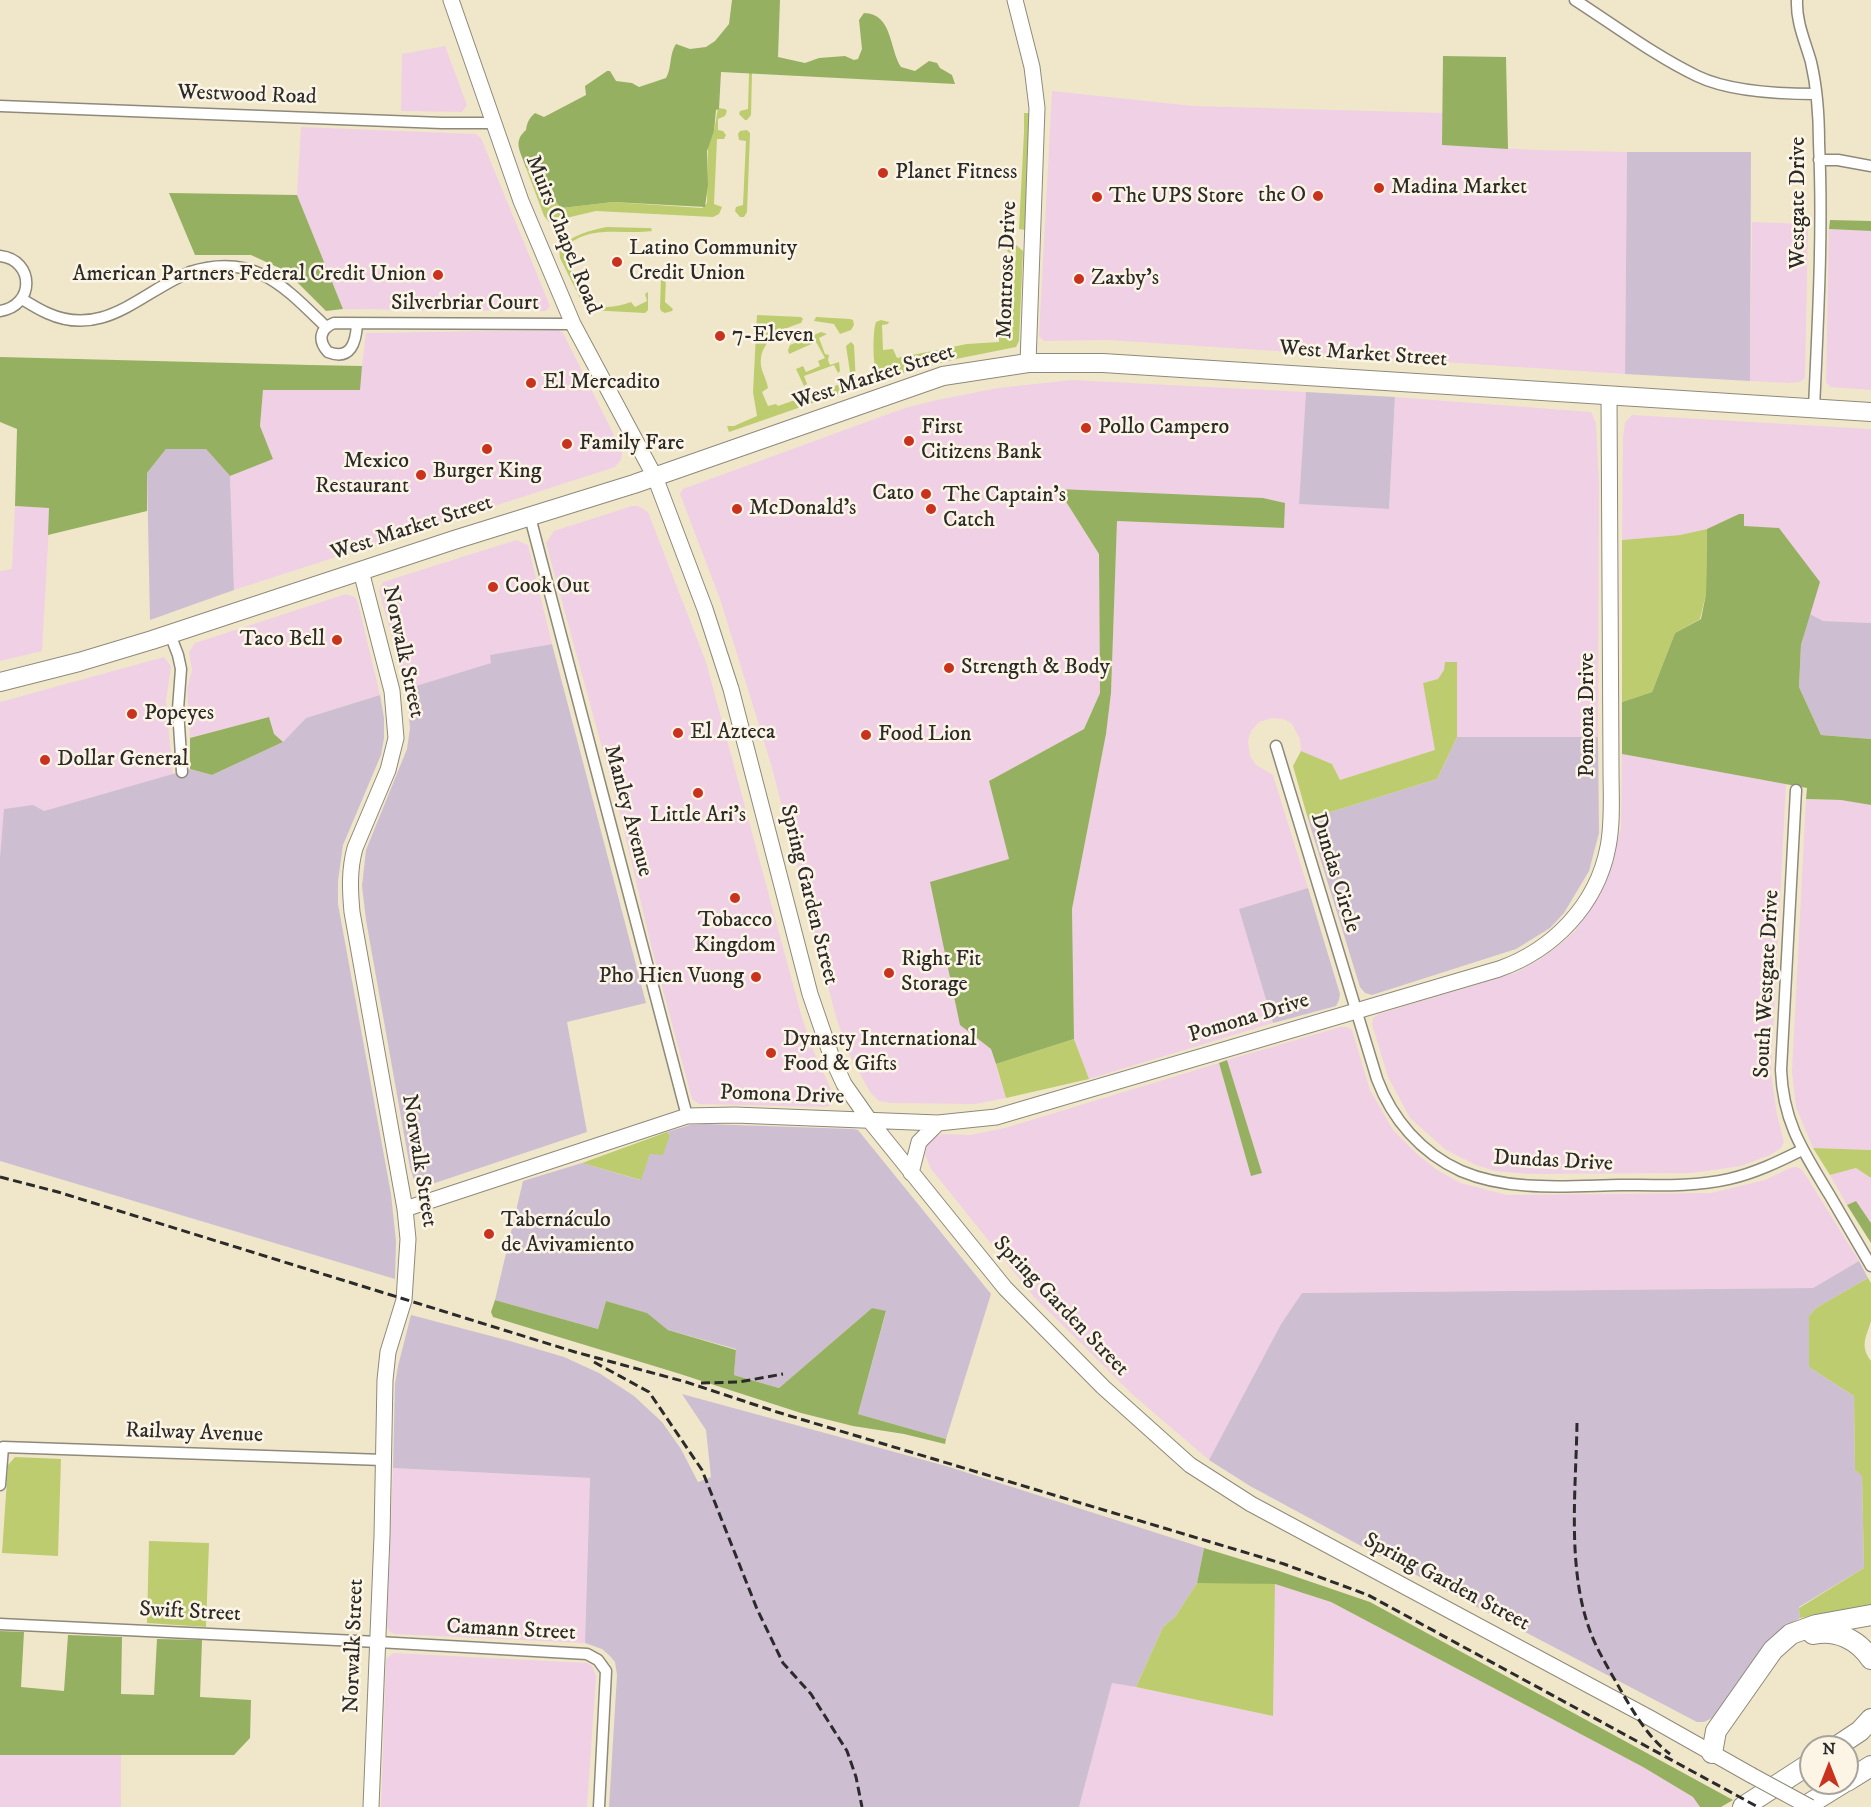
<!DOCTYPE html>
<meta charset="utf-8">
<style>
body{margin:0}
#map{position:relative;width:1871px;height:1807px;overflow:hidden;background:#f0e7ca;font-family:"IM FELL DW Pica",serif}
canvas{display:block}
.north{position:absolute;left:1799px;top:1735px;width:60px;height:60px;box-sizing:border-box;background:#fcf5e5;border:2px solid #a8a49b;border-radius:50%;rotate:0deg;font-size:16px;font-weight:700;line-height:24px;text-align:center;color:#2b2b2b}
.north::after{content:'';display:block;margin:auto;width:21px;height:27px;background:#c8321e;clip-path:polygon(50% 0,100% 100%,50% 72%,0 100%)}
</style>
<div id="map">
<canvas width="1871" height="1807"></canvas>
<div class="north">N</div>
</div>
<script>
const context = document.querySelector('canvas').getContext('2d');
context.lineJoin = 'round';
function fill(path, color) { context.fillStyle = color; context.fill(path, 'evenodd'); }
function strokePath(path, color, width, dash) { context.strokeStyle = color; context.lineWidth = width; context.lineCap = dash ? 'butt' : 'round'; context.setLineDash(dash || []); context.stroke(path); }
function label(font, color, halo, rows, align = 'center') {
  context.font = font + ' "IM FELL DW Pica",serif'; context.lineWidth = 5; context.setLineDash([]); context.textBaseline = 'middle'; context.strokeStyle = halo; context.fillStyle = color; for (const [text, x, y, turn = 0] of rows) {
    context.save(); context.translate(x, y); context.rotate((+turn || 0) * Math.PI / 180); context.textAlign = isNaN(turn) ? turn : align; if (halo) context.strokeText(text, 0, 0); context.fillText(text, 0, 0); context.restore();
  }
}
const built = new Path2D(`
 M 445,46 L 467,105 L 462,112 L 401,111 L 402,54 Z
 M 1052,91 L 1193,106 L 1443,113 L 1442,145 L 1535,150 L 1627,152 L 1625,374 L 1108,340 L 1044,341 L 1039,336 Z
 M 301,127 L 476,134 L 481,138 L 550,306 L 546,311 L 343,309 L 297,195 Z
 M 1752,222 L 1808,224 L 1805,378 L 1800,382 L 1788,383 L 1750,381 Z
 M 1829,229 L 1871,231 L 1871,390 L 1830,387 L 1826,382 Z
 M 558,330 L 563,333 L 622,451 L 621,460 L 615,467 L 234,590 L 230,476 L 273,459 L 260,426 L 263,389 L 359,390 L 366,333 Z
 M 1072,380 L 1306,392 L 1299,504 L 1389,509 L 1395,397 L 1591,412 L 1596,423 L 1599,482 L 1598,737 L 1457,737 L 1457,663 L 1444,670 L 1438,679 L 1423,683 L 1436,750 L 1340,780 L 1332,764 L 1301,751 L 1300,739 L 1292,724 L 1284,719 L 1272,718 L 1259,722 L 1251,731 L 1248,741 L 1250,756 L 1256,765 L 1273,775 L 1308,888 L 1240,909 L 1273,1023 L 1089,1079 L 1074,1039 L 1072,909 L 1106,734 L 1111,693 L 1117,521 L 1284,528 L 1058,489 L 1099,554 L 1100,693 L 1084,729 L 989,781 L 1009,859 L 960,1024 L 991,1049 L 1006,1098 L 975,1104 L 891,1103 L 879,1101 L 870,1092 L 849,1054 L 836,1017 L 771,764 L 720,599 L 680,494 L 683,489 L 902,409 L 937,400 L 998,388 Z
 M 1632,415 L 1871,429 L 1871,623 L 1823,621 L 1810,614 L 1820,582 L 1744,526 L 1744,514 L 1739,514 L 1707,529 L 1680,535 L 1622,540 L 1623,437 L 1625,422 Z
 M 15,506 L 50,508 L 42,651 L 0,661 L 0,571 L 12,569 Z
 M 632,506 L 638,506 L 648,512 L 706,662 L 801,1014 L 811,1045 L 834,1096 L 831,1105 L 826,1107 L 699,1104 L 692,1099 L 651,945 L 619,810 L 546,543 L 554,531 Z
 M 516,540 L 528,545 L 552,644 L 491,655 L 492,663 L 406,689 L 379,591 L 383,582 Z
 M 346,594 L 355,597 L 358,603 L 380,695 L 306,718 L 283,742 L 274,735 L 269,717 L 190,738 L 187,689 L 192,670 L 189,652 L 195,643 Z
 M 164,657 L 171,666 L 166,701 L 173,774 L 44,811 L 0,858 L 0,702 Z
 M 1622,754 L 1786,784 L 1771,1073 L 1777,1115 L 1784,1142 L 1781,1148 L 1770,1155 L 1741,1166 L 1692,1173 L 1528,1174 L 1495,1171 L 1476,1165 L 1446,1150 L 1410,1118 L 1388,1077 L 1372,1024 L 1373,1018 L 1379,1014 L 1515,973 L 1539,960 L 1557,947 L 1575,931 L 1601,893 L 1607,880 L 1614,856 L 1621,827 Z
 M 1806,799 L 1841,800 L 1871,805 L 1871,1150 L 1813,1148 L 1796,1107 L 1792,1071 Z
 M 1341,1027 L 1347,1027 L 1352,1030 L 1370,1090 L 1393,1130 L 1416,1153 L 1437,1170 L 1461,1183 L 1507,1195 L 1711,1193 L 1765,1180 L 1790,1168 L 1796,1167 L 1801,1169 L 1805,1174 L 1859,1261 L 1813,1288 L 1302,1293 L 1281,1324 L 1209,1460 L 1133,1395 L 1034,1297 L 931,1169 L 925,1154 L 927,1145 L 934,1137 L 942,1134 L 970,1135 L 1005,1128 L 1219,1063 L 1251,1175 L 1261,1173 L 1227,1060 Z
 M 1856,1168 L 1871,1178 L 1871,1223 L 1856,1201 L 1847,1205 L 1830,1175 Z
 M 393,1468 L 590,1478 L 585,1643 L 394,1634 L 389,1631 L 387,1626 Z
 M 1275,1584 L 1331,1602 L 1643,1767 L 1693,1797 L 1700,1807 L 1079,1807 L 1112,1682 L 1273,1716 Z
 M 393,1653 L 587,1663 L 592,1666 L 596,1676 L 587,1807 L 381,1807 L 386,1659 Z
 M 121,1754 L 121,1807 L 0,1807 L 0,1755 Z`);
const industrial = new Path2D(`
 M 1627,152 L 1751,152 L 1750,381 L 1625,374 Z
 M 1306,392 L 1395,397 L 1389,509 L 1299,504 Z
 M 166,449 L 206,449 L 230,476 L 234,590 L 150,620 L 147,473 Z
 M 1810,614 L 1823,621 L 1871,623 L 1871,739 L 1821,735 L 1799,687 L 1801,645 Z
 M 552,644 L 646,1003 L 567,1022 L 587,1132 L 426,1186 L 419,1185 L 414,1180 L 410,1168 L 366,920 L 362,886 L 366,850 L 407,749 L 410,728 L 406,689 L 491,663 L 490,655 Z
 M 380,695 L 384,718 L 384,738 L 381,755 L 343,845 L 338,881 L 338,904 L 391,1194 L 396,1241 L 395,1279 L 0,1161 L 0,858 L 4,809 L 33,805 L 44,811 L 190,769 L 212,775 L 283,742 L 306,718 Z
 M 1457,737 L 1598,737 L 1599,833 L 1589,871 L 1564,913 L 1550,928 L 1516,949 L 1372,995 L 1365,993 L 1360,987 L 1308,819 L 1437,779 Z
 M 1308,888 L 1340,994 L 1339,1000 L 1336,1006 L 1273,1023 L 1239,909 Z
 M 705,1124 L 853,1129 L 858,1130 L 991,1294 L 946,1439 L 858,1414 L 886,1312 L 872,1308 L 779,1388 L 734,1375 L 736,1349 L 668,1330 L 646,1313 L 606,1301 L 598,1329 L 495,1300 L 523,1181 L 582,1163 L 640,1180 L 650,1154 L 670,1135 L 667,1132 L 690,1125 Z
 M 1859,1261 L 1868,1278 L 1816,1308 L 1809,1316 L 1809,1367 L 1854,1396 L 1855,1470 L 1862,1475 L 1864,1568 L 1799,1607 L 1800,1618 L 1783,1628 L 1771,1637 L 1718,1715 L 1704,1722 L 1697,1722 L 1376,1554 L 1250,1486 L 1209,1460 L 1281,1324 L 1302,1293 L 1813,1288 Z
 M 411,1315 L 510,1341 L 564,1357 L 599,1373 L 634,1396 L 662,1422 L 681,1449 L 698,1482 L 711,1477 L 706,1430 L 682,1394 L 946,1466 L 1204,1548 L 1197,1583 L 1175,1617 L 1163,1627 L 1136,1687 L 1112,1683 L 1079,1807 L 609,1807 L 617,1675 L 615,1662 L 610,1656 L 602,1649 L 585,1643 L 590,1478 L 393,1468 L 395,1384 L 398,1366 Z`);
const green = new Path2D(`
 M 749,73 L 752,73 L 751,115 L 747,120 L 745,120 L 739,114 L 740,111 L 748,109 Z
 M 718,108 L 725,109 L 727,111 L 725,116 L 718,119 L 718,130 L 723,131 L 726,135 L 724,139 L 717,139 L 714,204 L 722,207 L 719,214 L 713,217 L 596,211 L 549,222 L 544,216 L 526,168 L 528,166 L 542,175 L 562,208 L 613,202 L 702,208 L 707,203 L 708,146 L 714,131 Z
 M 1024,113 L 1030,113 L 1030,117 L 1025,230 L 1019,229 L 1024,132 Z
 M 747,130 L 750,133 L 747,212 L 744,217 L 740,217 L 735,211 L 736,207 L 743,205 L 746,141 L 739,140 L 738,134 L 740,131 Z
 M 607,227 L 646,228 L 651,228 L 652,231 C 624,235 589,224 566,247 C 563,257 584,301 594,305 C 607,309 619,306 631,302 L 635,307 L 647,301 L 645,294 L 648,292 L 648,310 L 645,313 L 589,310 L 584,306 L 560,258 L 559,249 C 570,236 590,230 607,227 Z
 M 1016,245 L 1023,251 L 1019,341 L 1016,347 L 956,359 L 891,376 C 885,376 881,376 877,371 C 872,365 873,329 876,322 L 881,320 L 889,322 L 888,324 L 882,325 L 883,350 L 893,349 L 897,358 L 967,344 L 999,342 L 999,332 L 1012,325 L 1016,250 L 1010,253 L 1007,251 L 1011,246 Z
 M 661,277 L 666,277 L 665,302 L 673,309 L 672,311 L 665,313 L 661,311 L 660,308 Z
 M 757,315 L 801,317 L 803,319 L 801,323 C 780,329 755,344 762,370 C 764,376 767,382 768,388 L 762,392 L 768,406 L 776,404 L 778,406 L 846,382 L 850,372 L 846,346 L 851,342 L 854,345 L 856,383 L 847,391 L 729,432 L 727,426 L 734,426 L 757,416 L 753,392 Z
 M 816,317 L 850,319 L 853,320 L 854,325 L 851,330 L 840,334 L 834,324 L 814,321 Z
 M 821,332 L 827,334 L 819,338 L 825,354 L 829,355 L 828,360 L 830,365 L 839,362 L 840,371 L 838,373 L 834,365 L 804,376 L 807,384 L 804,386 L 796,369 L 803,366 L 806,372 L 820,366 L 818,361 L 825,358 L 816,342 L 789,354 L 788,350 L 790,345 Z
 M 1707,529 L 1706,594 L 1700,619 L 1675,633 L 1652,692 L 1622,702 L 1622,540 L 1680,535 Z
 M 1445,662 L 1457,662 L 1457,737 L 1437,779 L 1308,819 L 1293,766 L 1301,751 L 1332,764 L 1340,780 L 1435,750 L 1423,683 L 1438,679 L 1444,670 Z
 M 1074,1039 L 1089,1079 L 1006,1098 L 996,1064 Z
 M 667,1132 L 670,1135 L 663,1155 L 650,1154 L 641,1180 L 582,1163 Z
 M 1813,1148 L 1871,1150 L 1871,1178 L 1856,1168 L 1830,1175 Z
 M 1868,1278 L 1871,1283 C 1871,1294 1871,1310 1871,1321 C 1867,1336 1859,1345 1871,1361 L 1871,1605 L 1800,1618 L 1799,1608 L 1864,1568 L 1862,1476 L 1855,1470 L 1854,1396 L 1809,1367 L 1809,1316 L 1816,1308 Z
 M 15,1457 L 61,1459 L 58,1556 L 2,1553 L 8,1465 Z
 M 149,1541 L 209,1543 L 206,1627 L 147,1623 Z
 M 1231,1582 L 1275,1584 L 1273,1716 L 1136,1687 L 1163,1627 L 1175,1617 L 1197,1583 Z`);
const forest = new Path2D(`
 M 732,0 L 780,0 L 778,57 L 805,63 L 819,58 L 845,56 L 854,60 L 858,59 L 862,49 L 859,20 L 864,13 C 893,14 889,49 901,67 L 915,71 L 929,61 L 937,63 L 940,68 L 952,75 L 955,84 L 721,72 L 719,109 L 716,110 L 714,131 L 707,151 L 708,185 L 705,207 L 613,202 L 562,208 C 555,203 556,198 553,191 C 548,179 539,173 529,166 L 526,168 C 521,152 512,142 526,130 C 527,123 529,118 535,113 L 544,117 L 586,95 L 585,86 L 607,71 L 610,71 L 616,81 L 632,83 L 639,87 L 666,78 C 672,68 669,54 676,44 L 690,49 L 706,47 L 715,41 L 729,24 Z
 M 1443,56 L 1506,57 L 1508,149 L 1442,145 Z
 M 169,193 L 297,195 L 343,309 L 326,311 L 286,271 L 251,255 L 195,255 Z
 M 1830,220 L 1871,221 L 1871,231 L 1829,229 Z
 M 0,357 L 311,365 L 362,366 L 360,390 L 263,390 L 260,426 L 273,459 L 230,476 L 206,449 L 166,449 L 147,473 L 147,511 L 48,535 L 49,508 L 15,506 L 17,429 L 0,422 Z
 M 1058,489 L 1263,498 L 1285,503 L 1284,528 L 1117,521 L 1111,693 L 1106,734 L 1072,909 L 1074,1039 L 996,1064 L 991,1049 L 960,1025 L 930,882 L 1009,859 L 989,781 L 1084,729 L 1100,693 L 1099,554 Z
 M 1739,514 L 1744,514 L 1744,526 L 1779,528 L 1820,582 L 1801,645 L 1799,687 L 1821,735 L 1871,739 L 1871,805 L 1841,800 L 1806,799 L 1807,788 L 1622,754 L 1622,702 L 1652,692 L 1675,633 L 1701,619 L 1706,594 L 1707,529 Z
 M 269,717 L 274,734 L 283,742 L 212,775 L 190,769 L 190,738 Z
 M 1227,1060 L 1262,1173 L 1251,1176 L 1219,1063 Z
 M 1856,1201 L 1871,1223 L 1871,1243 L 1847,1205 Z
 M 495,1300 L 598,1329 L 606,1301 L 647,1313 L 668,1330 L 736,1350 L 734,1375 L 779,1388 L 872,1308 L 886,1311 L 858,1414 L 946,1439 L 945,1444 L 904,1434 L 853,1426 L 801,1413 L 677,1373 L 493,1317 L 491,1312 Z
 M 1204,1548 L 1276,1570 L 1370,1602 L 1733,1800 L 1721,1807 L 1700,1807 L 1693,1797 L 1643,1767 L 1331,1602 L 1275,1584 L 1197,1583 Z
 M 0,1631 L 24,1632 L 21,1687 L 64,1691 L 68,1635 L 122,1637 L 121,1694 L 154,1695 L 157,1639 L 202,1640 L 200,1697 L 251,1700 L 250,1738 L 234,1755 L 0,1755 Z`);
const street = new Path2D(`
 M 1575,0 C 1614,25 1655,56 1697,76 C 1728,91 1781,94 1816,94
 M 1797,0 C 1796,22 1805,41 1811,62 C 1817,88 1819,117 1819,143 C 1823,231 1818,320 1814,408
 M 0,106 L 442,123 L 492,123
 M 1819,160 L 1838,160 L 1871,166
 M 0,256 C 35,260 35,306 0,311
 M 22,299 C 30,304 38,309 47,313 C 104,339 141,292 190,272 C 254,252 284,286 326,327
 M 357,324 C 356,342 351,361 328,352 C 318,341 319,329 334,323 L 573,324
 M 530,517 L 687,1116
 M 170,634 L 178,655 L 181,669 L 178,709 L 182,772
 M 1276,746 L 1377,1079 C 1392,1119 1421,1153 1461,1171 C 1510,1192 1568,1186 1620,1185 C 1656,1185 1694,1187 1729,1179 C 1755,1173 1778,1162 1802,1150
 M 1796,790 L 1781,1070 C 1783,1122 1803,1151 1829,1194 C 1843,1218 1857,1242 1871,1266
 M 0,1485 L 3,1447 L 383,1460
 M 0,1624 L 378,1642 L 587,1654 L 598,1660 L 606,1671 L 599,1807`);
const secondary = new Path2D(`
 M 451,0 L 521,201 L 573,324 L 655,477 L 705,609 L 731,689 L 810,994 L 832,1058 L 844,1084 L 870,1121 L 1005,1288 L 1103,1387 L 1190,1465 L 1251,1504 L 1650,1718 L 1751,1775
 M 1015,0 L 1032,67 L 1037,108 L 1028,363
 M 361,571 L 392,691 L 396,738 L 388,770 L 355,848 C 349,870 350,890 352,912 L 405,1209 L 408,1239 L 404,1300 L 388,1352 L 385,1380 L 382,1536 L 371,1807
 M 911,1173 L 919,1142 L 938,1123
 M 405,1209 L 687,1116 L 735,1115 L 938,1123 L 996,1117 L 1499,969 C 1553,950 1597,905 1608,847 C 1613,822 1611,795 1611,769 L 1609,396`);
const primary = new Path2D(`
 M 0,682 L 79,662 L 152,640 L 454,540 L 634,484 L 943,376 L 1028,363 L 1103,363 L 1871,412`);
const highway = new Path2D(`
 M 1813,1634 C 1837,1629 1858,1640 1871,1659
 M 1836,1747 L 1860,1731 L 1871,1719
 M 1712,1753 L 1716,1731 L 1773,1650 L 1791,1634 L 1816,1625 L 1871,1615
 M 1847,1781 L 1871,1766
 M 1743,1807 L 1811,1763
 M 1804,1807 L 1843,1783`);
const rail = new Path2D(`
 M 0,1177 L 58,1192 L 575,1352 L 686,1382 L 777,1412 L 1284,1564 L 1368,1595 L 1758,1807
 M 594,1362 L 649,1392 L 702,1470 L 757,1609 L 783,1663 L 811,1694 L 847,1751 L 856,1777 L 862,1807
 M 701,1383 L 739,1382 L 783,1374
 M 1577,1423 C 1576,1488 1567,1566 1589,1628 C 1596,1649 1609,1669 1620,1689 C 1633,1711 1648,1738 1670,1754`);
const secondaryBridge = new Path2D(`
 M 1751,1775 L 1810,1807`);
const markers = [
 [883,173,6,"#c8321e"],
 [1379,188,6,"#c8321e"],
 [1318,196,6,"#c8321e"],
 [1097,197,6,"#c8321e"],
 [617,262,6,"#c8321e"],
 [438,275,6,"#c8321e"],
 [1079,279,6,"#c8321e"],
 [720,336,6,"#c8321e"],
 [531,383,6,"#c8321e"],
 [1086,428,6,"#c8321e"],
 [909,441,6,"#c8321e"],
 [567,444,6,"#c8321e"],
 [487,449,6,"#c8321e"],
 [421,475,6,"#c8321e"],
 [926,494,6,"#c8321e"],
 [737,509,6,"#c8321e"],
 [931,509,6,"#c8321e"],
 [493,587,6,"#c8321e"],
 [337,640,6,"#c8321e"],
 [949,668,6,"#c8321e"],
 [132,714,6,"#c8321e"],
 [678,733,6,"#c8321e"],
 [866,735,6,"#c8321e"],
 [45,760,6,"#c8321e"],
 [698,793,6,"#c8321e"],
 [735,898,6,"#c8321e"],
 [889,973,6,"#c8321e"],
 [756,977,6,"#c8321e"],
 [771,1053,6,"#c8321e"],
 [489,1234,6,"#c8321e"]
];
const streetNames = [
 ["Westwood Road",247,96,2],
 ["Westgate Drive",1799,203,-90],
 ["Muirs Chapel Road",562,235,68],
 ["Montrose Drive",1008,270,-88],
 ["Silverbriar Court",465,304],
 ["West Market Street",1363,355,4],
 ["West Market Street",874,378,-18],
 ["West Market Street",412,529,-18],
 ["Norwalk Street",402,652,78],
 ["Pomona Drive",1588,715,-90],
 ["Manley Avenue",627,811,75],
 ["Dundas Circle",1334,873,73],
 ["Spring Garden Street",808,895,76],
 ["South Westgate Drive",1768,984,-87],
 ["Pomona Drive",1249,1019,-17],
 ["Pomona Drive",782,1096,2],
 ["Norwalk Street",418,1161,81],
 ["Dundas Drive",1553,1162,3],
 ["Spring Garden Street",1060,1307,46],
 ["Railway Avenue",194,1434,2],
 ["Spring Garden Street",1446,1583,28],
 ["Swift Street",190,1613,3],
 ["Camann Street",511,1631,3],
 ["Norwalk Street",355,1646,-88]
];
const poiNames = [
 ["Planet Fitness",895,173],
 ["Madina Market",1391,188],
 ["the O",1306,196,"right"],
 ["The UPS Store",1109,197],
 ["Latino Community",629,249],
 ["Credit Union",629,274],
 ["American Partners Federal Credit Union",426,275,"right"],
 ["Zaxby's",1091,279],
 ["7-Eleven",732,336],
 ["El Mercadito",543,383],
 ["First",921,428],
 ["Citizens Bank",921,453],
 ["Pollo Campero",1098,428],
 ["Family Fare",579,444],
 ["Mexico",409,462,"right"],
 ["Restaurant",409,487,"right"],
 ["Burger King",487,472,"center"],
 ["Cato",914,494,"right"],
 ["The Captain's",943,496],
 ["Catch",943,521],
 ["McDonald's",749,509],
 ["Cook Out",505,587],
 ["Taco Bell",325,640,"right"],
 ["Strength & Body",961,668],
 ["Popeyes",144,714],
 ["El Azteca",690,733],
 ["Food Lion",878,735],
 ["Dollar General",57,760],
 ["Little Ari's",698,816,"center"],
 ["Tobacco",735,921,"center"],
 ["Kingdom",735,946,"center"],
 ["Right Fit",901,960],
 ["Storage",901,985],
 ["Pho Hien Vuong",744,977,"right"],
 ["Dynasty International",783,1040],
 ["Food & Gifts",783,1065],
 ["Tabernáculo",501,1221],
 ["de Avivamiento",501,1246]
];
fill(built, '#f0d0e5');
fill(industrial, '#cebed2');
fill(green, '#bdcc6f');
fill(forest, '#96b062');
strokePath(street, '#8e897a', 13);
strokePath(secondary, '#8e897a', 17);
strokePath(primary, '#8e897a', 20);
strokePath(highway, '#8e897a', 22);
strokePath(street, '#fff', 10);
strokePath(secondary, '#fff', 15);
strokePath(primary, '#fff', 18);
strokePath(highway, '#fff', 20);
strokePath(rail, '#2b2b2b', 3, [9, 4.5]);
strokePath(secondaryBridge, '#8e897a', 17, []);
strokePath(secondaryBridge, '#fff', 15);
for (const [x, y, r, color] of markers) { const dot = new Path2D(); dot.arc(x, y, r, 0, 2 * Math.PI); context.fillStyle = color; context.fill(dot); strokePath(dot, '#fcf5e5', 2); }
label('22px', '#2b2b2b', '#fcf5e5', streetNames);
label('22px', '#2b2b2b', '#fcf5e5', poiNames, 'left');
</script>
